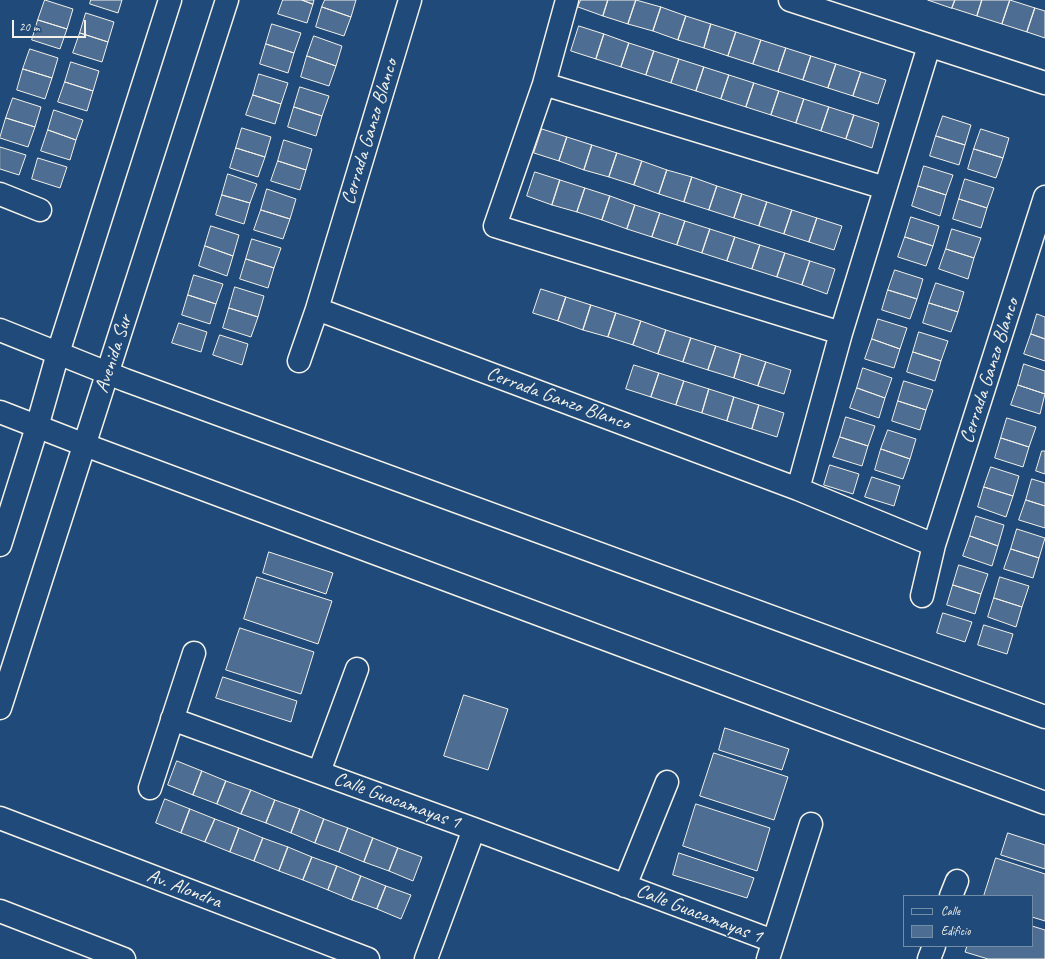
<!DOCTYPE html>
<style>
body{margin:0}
#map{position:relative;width:1045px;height:959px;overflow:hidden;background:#1f4a7a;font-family:Caveat,sans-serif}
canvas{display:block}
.legend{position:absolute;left:903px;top:895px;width:130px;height:52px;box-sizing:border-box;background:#1f4a7a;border:1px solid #748da6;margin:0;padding:5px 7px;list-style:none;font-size:12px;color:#f4f1e8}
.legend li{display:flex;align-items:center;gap:8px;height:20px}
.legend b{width:20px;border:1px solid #748da6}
.scale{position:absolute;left:12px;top:20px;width:74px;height:18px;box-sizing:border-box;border:2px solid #f4f1e8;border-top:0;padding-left:5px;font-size:12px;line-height:14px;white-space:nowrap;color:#f4f1e8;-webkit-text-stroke:3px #1f4a7a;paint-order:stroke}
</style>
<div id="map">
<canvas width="1045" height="959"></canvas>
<ul class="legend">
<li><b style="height:5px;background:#1f4a7a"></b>Calle</li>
<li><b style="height:11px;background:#4d6e92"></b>Edificio</li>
</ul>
<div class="scale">20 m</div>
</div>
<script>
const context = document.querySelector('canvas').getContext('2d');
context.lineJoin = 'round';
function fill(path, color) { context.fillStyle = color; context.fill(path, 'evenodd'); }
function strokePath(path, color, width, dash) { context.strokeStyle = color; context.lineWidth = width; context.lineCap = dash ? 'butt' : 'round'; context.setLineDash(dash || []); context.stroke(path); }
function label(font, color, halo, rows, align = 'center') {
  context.font = font + ' Caveat,sans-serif'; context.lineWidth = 3; context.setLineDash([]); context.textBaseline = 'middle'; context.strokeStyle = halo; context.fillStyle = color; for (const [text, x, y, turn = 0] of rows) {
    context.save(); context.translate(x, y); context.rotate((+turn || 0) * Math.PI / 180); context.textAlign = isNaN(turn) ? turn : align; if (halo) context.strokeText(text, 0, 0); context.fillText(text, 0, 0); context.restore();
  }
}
const building = new Path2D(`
 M 45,0 L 73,9 L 67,29 L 38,20 Z
 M 91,0 L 122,0 L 118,13 L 90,4 Z
 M 283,0 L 302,0 L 313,4 L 307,23 L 278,14 Z
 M 302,0 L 314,0 L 313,4 Z
 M 325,0 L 356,0 L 351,17 L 322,7 Z
 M 581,0 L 608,0 L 603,16 L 578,7 Z
 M 608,0 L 636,0 L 628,24 L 603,16 Z
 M 636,0 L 661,7 L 653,31 L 628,24 Z
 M 928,0 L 955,0 L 952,8 Z
 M 955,0 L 982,0 L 977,16 L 952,8 Z
 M 982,0 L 1010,0 L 1002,24 L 977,16 Z
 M 1010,0 L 1035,8 L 1027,32 L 1002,24 Z
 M 322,7 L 351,17 L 344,36 L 316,27 Z
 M 661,7 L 686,16 L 678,40 L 653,31 Z
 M 1035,8 L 1045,11 L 1045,38 L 1027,32 Z
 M 86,13 L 114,22 L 108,42 L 80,33 Z
 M 686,16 L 711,24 L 704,48 L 678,40 Z
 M 38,20 L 67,29 L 60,49 L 32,40 Z
 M 272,24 L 301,33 L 294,53 L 266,44 Z
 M 711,24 L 736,32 L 728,56 L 704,48 Z
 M 579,26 L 604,34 L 596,59 L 571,51 Z
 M 736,32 L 761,40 L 753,64 L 728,56 Z
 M 80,33 L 108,42 L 102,62 L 73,53 Z
 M 604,34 L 629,43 L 621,67 L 596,59 Z
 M 314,36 L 342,46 L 336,66 L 307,56 Z
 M 761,40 L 786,48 L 778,72 L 753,64 Z
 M 629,43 L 654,51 L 646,75 L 621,67 Z
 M 266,44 L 294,53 L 288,73 L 260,64 Z
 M 786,48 L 811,56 L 803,80 L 778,72 Z
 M 30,49 L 58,58 L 52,78 L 23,69 Z
 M 654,51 L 679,59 L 671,83 L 646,75 Z
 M 307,56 L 336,66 L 329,86 L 301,77 Z
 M 811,56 L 836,64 L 828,88 L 803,80 Z
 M 679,59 L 704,67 L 696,91 L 671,83 Z
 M 71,62 L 99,71 L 93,91 L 65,82 Z
 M 836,64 L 861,72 L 853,96 L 828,88 Z
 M 704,67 L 729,75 L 721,99 L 696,91 Z
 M 23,69 L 52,78 L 45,99 L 17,90 Z
 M 861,72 L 886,80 L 878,104 L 853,96 Z
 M 259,74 L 288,83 L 281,104 L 253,95 Z
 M 729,75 L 754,83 L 746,107 L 721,99 Z
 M 65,82 L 93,91 L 87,111 L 58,102 Z
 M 754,83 L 779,91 L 771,115 L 746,107 Z
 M 300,87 L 329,96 L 322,116 L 294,107 Z
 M 779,91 L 804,99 L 796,123 L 771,115 Z
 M 253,95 L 281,104 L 275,124 L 246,115 Z
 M 13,98 L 41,107 L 35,127 L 6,118 Z
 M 804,99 L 829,107 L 821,131 L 796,123 Z
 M 294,107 L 322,116 L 316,136 L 288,127 Z
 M 829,107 L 854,115 L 846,139 L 821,131 Z
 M 54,110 L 83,120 L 76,140 L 48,130 Z
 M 854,115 L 879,123 L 872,148 L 846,139 Z
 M 943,116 L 971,125 L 965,145 L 936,136 Z
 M 6,118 L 35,127 L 28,147 L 0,138 Z
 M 242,128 L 271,137 L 265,157 L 236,148 Z
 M 542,129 L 567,137 L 559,161 L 534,153 Z
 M 981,129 L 1009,138 L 1003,158 L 974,149 Z
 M 48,130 L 76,140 L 70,160 L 41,151 Z
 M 936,136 L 965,145 L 959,165 L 930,156 Z
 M 567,137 L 592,145 L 584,170 L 559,161 Z
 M 284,140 L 312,149 L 306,170 L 278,161 Z
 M 592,145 L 617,153 L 609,177 L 584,170 Z
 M 0,147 L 26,155 L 19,175 L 0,169 Z
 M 236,148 L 265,157 L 258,177 L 230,168 Z
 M 974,149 L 1003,158 L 996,178 L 968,169 Z
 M 617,153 L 642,161 L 634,185 L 609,177 Z
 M 38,158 L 67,167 L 60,188 L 32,179 Z
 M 278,161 L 306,170 L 300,190 L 271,181 Z
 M 642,161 L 667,170 L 659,194 L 634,185 Z
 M 924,166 L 953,175 L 946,195 L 918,186 Z
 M 667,170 L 692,177 L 684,202 L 659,194 Z
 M 535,172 L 560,180 L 552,205 L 527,196 Z
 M 228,174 L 257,184 L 250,203 L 222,195 Z
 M 692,177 L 717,186 L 709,210 L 684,202 Z
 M 965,179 L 994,188 L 987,208 L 959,199 Z
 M 560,180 L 585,188 L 577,212 L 552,205 Z
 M 717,186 L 742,194 L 734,218 L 709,210 Z
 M 918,186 L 946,195 L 940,216 L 912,206 Z
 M 585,188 L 610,196 L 602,220 L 577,212 Z
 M 267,189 L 296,199 L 290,219 L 261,210 Z
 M 742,194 L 767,202 L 759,226 L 734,218 Z
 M 222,195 L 250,203 L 244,224 L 216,215 Z
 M 610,196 L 635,205 L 627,229 L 602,220 Z
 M 959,199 L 987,208 L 981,228 L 953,219 Z
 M 767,202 L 792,210 L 784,234 L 759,226 Z
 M 635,205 L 660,213 L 652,237 L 627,229 Z
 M 261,210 L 290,219 L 283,239 L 254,230 Z
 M 792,210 L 817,218 L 809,242 L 784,234 Z
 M 660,213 L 685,221 L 677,245 L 652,237 Z
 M 911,217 L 939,226 L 933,246 L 905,237 Z
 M 817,218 L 842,226 L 834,250 L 809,242 Z
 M 685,221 L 710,229 L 702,253 L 677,245 Z
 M 211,226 L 239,235 L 233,256 L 205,246 Z
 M 710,229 L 735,237 L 727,261 L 702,253 Z
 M 952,229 L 981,238 L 974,258 L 946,249 Z
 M 735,237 L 760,245 L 752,269 L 727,261 Z
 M 905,237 L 933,246 L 926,266 L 898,257 Z
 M 252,239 L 281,248 L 274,268 L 246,259 Z
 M 760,245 L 785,253 L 777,277 L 752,269 Z
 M 205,246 L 233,256 L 227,276 L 199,266 Z
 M 946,249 L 974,258 L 968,279 L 939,269 Z
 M 785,253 L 810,261 L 802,285 L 777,277 Z
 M 246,259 L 274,268 L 268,288 L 240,279 Z
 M 810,261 L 835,269 L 827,294 L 802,285 Z
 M 895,270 L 923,279 L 917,299 L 888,290 Z
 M 194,275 L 223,284 L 216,304 L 188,295 Z
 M 936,283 L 964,292 L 958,312 L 929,303 Z
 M 235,287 L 264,296 L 258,317 L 229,308 Z
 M 541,289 L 566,297 L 558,321 L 533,313 Z
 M 888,290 L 917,299 L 910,319 L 882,310 Z
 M 188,295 L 216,304 L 210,324 L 182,315 Z
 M 566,297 L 591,305 L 583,330 L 558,321 Z
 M 929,303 L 958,312 L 951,332 L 923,323 Z
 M 591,305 L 616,313 L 608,337 L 583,330 Z
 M 229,308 L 258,317 L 251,337 L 223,328 Z
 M 616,313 L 641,321 L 633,345 L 608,337 Z
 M 1037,314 L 1045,317 L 1045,339 L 1031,334 Z
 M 878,319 L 907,328 L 900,349 L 872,339 Z
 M 641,321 L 666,330 L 658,354 L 633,345 Z
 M 179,323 L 207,332 L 201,352 L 172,343 Z
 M 666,330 L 691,338 L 683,362 L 658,354 Z
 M 919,332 L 948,341 L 941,361 L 913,352 Z
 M 1031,334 L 1045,339 L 1045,361 L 1024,354 Z
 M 220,335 L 248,344 L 242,365 L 213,355 Z
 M 691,338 L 716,346 L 708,370 L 683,362 Z
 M 872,339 L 900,349 L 894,368 L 865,359 Z
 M 716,346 L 741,354 L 734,378 L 708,370 Z
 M 913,352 L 941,361 L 935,381 L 907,372 Z
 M 741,354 L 766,362 L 758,386 L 734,378 Z
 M 766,362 L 791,370 L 784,394 L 758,386 Z
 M 1024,364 L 1045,371 L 1045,394 L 1018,385 Z
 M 634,365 L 659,373 L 651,397 L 626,389 Z
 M 863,368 L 892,378 L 885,398 L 857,388 Z
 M 659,373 L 684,381 L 676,405 L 651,397 Z
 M 684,381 L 709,389 L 702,413 L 676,405 Z
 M 904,381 L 933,390 L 926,410 L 898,401 Z
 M 1018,385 L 1045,394 L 1040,414 L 1011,405 Z
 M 857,388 L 885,398 L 879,418 L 850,408 Z
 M 709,389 L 734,397 L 727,421 L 702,413 Z
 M 734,397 L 759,405 L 752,429 L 727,421 Z
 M 898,401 L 926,410 L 920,430 L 892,421 Z
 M 759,405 L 784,413 L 777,437 L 752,429 Z
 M 846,417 L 875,426 L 868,446 L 840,437 Z
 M 1007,418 L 1036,427 L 1029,447 L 1001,438 Z
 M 888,430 L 916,439 L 910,459 L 881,449 Z
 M 840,437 L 868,446 L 862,466 L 833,457 Z
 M 1001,438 L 1029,447 L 1023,467 L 995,458 Z
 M 881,449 L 910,459 L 903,479 L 875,470 Z
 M 1042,451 L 1045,451 L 1045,474 L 1036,471 Z
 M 830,465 L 859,474 L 853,494 L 824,485 Z
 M 991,467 L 1019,476 L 1013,496 L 984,487 Z
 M 872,477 L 900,486 L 894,506 L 865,497 Z
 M 1032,479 L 1045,483 L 1045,506 L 1026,500 Z
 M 984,487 L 1013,496 L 1006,517 L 978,507 Z
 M 1026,500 L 1045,506 L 1045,528 L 1019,520 Z
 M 976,516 L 1004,525 L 998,546 L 970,536 Z
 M 1017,529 L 1045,538 L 1039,558 L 1011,549 Z
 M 970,536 L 998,546 L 992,566 L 963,556 Z
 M 1011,549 L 1039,558 L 1033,578 L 1004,569 Z
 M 269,552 L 333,573 L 326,594 L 263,573 Z
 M 959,565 L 988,574 L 981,594 L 953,585 Z
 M 257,577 L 332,601 L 318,644 L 244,619 Z
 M 1000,577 L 1029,586 L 1022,607 L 994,598 Z
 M 953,585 L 981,594 L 975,614 L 947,605 Z
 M 994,598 L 1022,607 L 1016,627 L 988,617 Z
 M 943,613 L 972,622 L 965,642 L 937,633 Z
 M 984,625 L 1013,634 L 1007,654 L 978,645 Z
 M 240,628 L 314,652 L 301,694 L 226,670 Z
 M 223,677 L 297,701 L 291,722 L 216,698 Z
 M 464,695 L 508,709 L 488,770 L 444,756 Z
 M 725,728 L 789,749 L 782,770 L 719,750 Z
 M 714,753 L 788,777 L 774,820 L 700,796 Z
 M 177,761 L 202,771 L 193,795 L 168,785 Z
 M 202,771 L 226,781 L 217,804 L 193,795 Z
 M 226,781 L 251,790 L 241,814 L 217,804 Z
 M 251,790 L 275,800 L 266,823 L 241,814 Z
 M 165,799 L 190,809 L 181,833 L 156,823 Z
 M 275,800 L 300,809 L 291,833 L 266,823 Z
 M 696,804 L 770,828 L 757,871 L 683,846 Z
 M 190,809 L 215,819 L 205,842 L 181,833 Z
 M 300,809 L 324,819 L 315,843 L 291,833 Z
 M 215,819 L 239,828 L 230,852 L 205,842 Z
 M 324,819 L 348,828 L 339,852 L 315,843 Z
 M 239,828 L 263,838 L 254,861 L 230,852 Z
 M 348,828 L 373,838 L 364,862 L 339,852 Z
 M 1008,833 L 1045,845 L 1045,869 L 1001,855 Z
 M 263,838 L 288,847 L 279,871 L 254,861 Z
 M 373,838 L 398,848 L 389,871 L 364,862 Z
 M 288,847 L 312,857 L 303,880 L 279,871 Z
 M 398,848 L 422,857 L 413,881 L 389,871 Z
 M 679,853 L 754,878 L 747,898 L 673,875 Z
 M 312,857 L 337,866 L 328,890 L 303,880 Z
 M 996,858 L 1045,874 L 1045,921 L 1032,917 L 1032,896 L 984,896 Z
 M 337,866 L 361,876 L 352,900 L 328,890 Z
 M 361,876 L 386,886 L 377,909 L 352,900 Z
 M 386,886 L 411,895 L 401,919 L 377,909 Z
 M 1032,926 L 1045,930 L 1045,959 L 988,959 L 965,952 L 967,946 L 1032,946 Z`);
const minor = new Path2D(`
 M 567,0 L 544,84 L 495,226 L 841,333
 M 790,0 L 1045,83
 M 544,84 L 885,188
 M 0,194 L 40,210
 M 317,309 L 798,489 L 934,545
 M 299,361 L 317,309 L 410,0
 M 798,489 L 841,333 L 929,46
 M 0,545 L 37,427 L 58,353 L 170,0
 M 922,596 L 934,545 L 1045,197
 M 0,708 L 227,0
 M 172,719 L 474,829 L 773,941
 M 319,772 L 357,669
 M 150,788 L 194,653
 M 625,886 L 667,782
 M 951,896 L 957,881
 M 426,959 L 474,829
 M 768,959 L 811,824
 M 929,959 L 934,946`);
const major = new Path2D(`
 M 0,330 L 125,380 L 1045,717
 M 0,412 L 85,445 L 1045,803
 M 0,818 L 368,959
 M 0,911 L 124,959`);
const streetNames = [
 ["Cerrada Ganzo Blanco",370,132,-73],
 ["Avenida Sur",114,354,-72],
 ["Cerrada Ganzo Blanco",990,371,-72],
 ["Cerrada Ganzo Blanco",558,399,20],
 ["Calle Guacamayas 1",397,801,20],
 ["Av. Alondra",184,889,21],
 ["Calle Guacamayas 1",699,914,21]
];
fill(building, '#4d6e92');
strokePath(building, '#f4f1e8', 1);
strokePath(minor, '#f4f1e8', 25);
strokePath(major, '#f4f1e8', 25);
strokePath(minor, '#1f4a7a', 22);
strokePath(major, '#1f4a7a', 22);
label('20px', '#f4f1e8', '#1f4a7a', streetNames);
</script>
